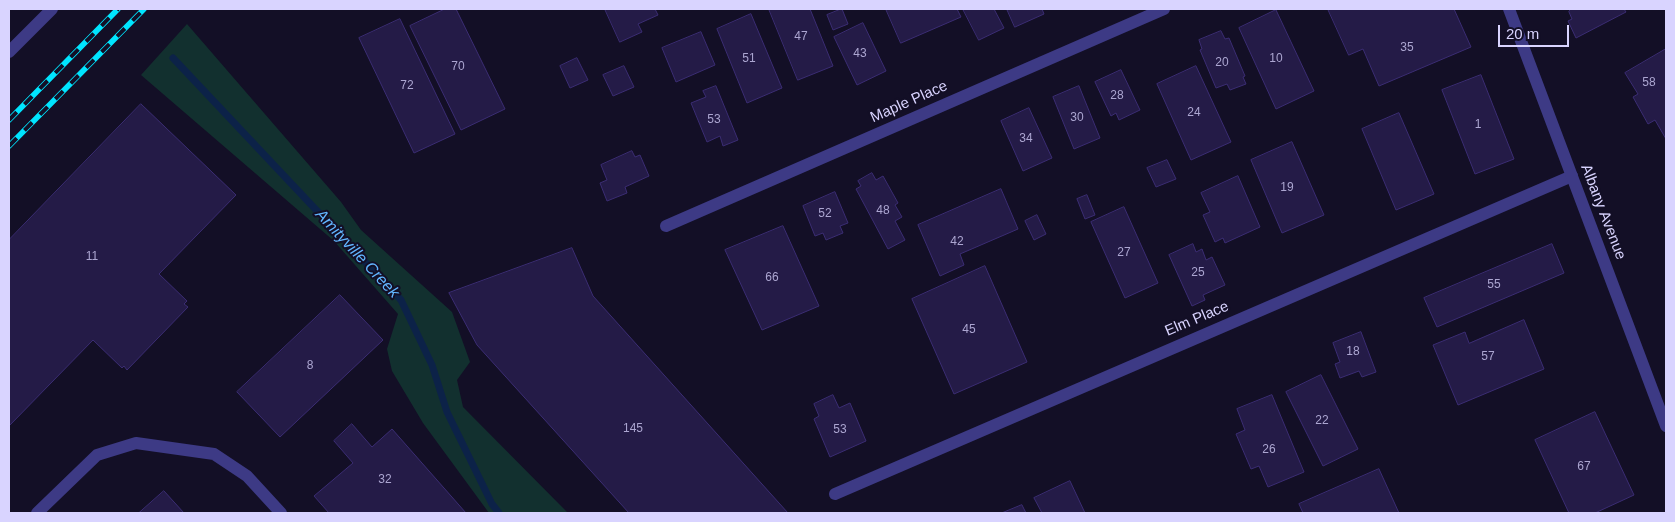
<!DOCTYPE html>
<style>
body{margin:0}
#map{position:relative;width:1675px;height:522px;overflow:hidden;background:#130f26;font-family:Helvetica,sans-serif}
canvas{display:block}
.frame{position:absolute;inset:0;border:10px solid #d9d4ff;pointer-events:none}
.scale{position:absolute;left:1498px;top:25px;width:71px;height:22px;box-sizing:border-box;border:2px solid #d9d4ff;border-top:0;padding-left:6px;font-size:15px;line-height:18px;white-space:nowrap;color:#d9d4ff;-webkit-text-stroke:4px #130f26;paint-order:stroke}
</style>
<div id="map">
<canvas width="1675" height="522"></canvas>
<div class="frame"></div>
<div class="scale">20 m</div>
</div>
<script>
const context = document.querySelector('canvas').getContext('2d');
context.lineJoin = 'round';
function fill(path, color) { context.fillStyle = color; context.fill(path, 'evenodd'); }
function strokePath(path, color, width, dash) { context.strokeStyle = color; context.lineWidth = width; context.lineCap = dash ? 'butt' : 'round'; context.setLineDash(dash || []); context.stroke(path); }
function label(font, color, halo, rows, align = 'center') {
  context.font = font + ' Helvetica,sans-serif'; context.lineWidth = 4; context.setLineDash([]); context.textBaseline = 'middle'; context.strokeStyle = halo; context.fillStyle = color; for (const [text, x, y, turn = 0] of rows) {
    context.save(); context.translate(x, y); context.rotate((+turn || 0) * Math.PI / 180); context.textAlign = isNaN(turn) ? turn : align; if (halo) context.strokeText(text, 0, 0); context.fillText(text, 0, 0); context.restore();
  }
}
const green = new Path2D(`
 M 187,24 L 341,202 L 361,230 L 452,312 L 470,362 L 457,380 L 463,407 L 568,513 L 489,513 L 423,423 L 392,371 L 387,349 L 398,314 L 334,241 L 141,75 Z`);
const stream = new Path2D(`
 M 173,58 L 401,300 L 432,365 L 447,412 L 492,504 L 499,513`);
const building = new Path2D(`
 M 445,9 L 456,9 L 505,109 L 461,130 L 410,26 Z
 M 605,9 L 655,9 L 658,15 L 638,24 L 642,32 L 620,42 Z
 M 769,9 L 810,9 L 833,66 L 798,80 Z
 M 842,9 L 848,24 L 833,30 L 827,15 Z
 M 886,9 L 957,9 L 961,17 L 901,43 Z
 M 963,9 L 994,9 L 1004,28 L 979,40 Z
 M 1007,9 L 1042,9 L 1044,14 L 1015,27 Z
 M 1328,9 L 1454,9 L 1471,47 L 1379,86 L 1363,49 L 1349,55 Z
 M 1571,9 L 1624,9 L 1626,12 L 1576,38 L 1568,21 L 1572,19 L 1569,12 Z
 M 1276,10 L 1314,91 L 1276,109 L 1239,28 Z
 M 751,14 L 782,88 L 747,103 L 717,29 Z
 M 400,19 L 455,134 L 414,153 L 359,38 Z
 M 863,23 L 886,71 L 857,85 L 834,37 Z
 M 1221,31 L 1225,39 L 1229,38 L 1245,76 L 1243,77 L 1246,84 L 1230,90 L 1227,84 L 1216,88 L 1200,50 L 1202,49 L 1199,40 Z
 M 701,32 L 715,65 L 676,82 L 662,48 Z
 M 1666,49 L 1666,139 L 1655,120 L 1648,124 L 1633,97 L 1638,94 L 1625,73 Z
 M 577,58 L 588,80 L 570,88 L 560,66 Z
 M 624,66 L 634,87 L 613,96 L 603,75 Z
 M 1196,66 L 1231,142 L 1191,160 L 1157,84 Z
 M 1121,70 L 1140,110 L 1119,120 L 1116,113 L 1111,116 L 1095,82 Z
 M 1481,75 L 1514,159 L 1475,174 L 1442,90 Z
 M 716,86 L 738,140 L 723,146 L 720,136 L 707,142 L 691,103 L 706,97 L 703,91 Z
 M 1079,86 L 1100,138 L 1074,149 L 1053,97 Z
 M 141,104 L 236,195 L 159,274 L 187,301 L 184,304 L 188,307 L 127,370 L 124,366 L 122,368 L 93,340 L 9,426 L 9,240 Z
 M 1029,108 L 1052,158 L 1023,171 L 1001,121 Z
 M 1399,113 L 1434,194 L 1396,210 L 1362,129 Z
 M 1292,142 L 1324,215 L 1282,233 L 1251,160 Z
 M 632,151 L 635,157 L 640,155 L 649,176 L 625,187 L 627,193 L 607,201 L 600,183 L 607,180 L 601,165 Z
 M 1167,160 L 1176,179 L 1156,187 L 1147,168 Z
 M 872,173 L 876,180 L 883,176 L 898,203 L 895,205 L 902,217 L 895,221 L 905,240 L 888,249 L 856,189 L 861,186 L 858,181 Z
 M 1238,176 L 1260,227 L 1225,243 L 1223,238 L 1215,242 L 1203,215 L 1210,212 L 1201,193 Z
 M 1001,189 L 1018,229 L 960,254 L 964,265 L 940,276 L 918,225 Z
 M 835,192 L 848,223 L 840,226 L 843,233 L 826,240 L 823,233 L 815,236 L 803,206 Z
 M 1087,195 L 1095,215 L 1085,219 L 1077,199 Z
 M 1124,207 L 1158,283 L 1125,298 L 1091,222 Z
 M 1037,215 L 1046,234 L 1034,240 L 1025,221 Z
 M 783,226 L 819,306 L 762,330 L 725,250 Z
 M 1193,244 L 1196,252 L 1202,249 L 1206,260 L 1212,257 L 1225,285 L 1203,295 L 1205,300 L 1192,306 L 1169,255 Z
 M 1552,244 L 1564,273 L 1437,327 L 1424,298 Z
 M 572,248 L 593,296 L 788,513 L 629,513 L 477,345 L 449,293 Z
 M 985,266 L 1027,362 L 954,394 L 912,299 Z
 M 340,295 L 383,340 L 280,437 L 237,392 Z
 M 1524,320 L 1544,369 L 1458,405 L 1433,345 L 1465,332 L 1469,343 Z
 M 1361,332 L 1376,372 L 1362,377 L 1359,371 L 1340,378 L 1335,364 L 1340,362 L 1333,343 Z
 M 1321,375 L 1358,449 L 1323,466 L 1286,392 Z
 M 833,395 L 839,408 L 850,403 L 866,441 L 830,457 L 814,419 L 819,416 L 814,404 Z
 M 1272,395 L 1304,472 L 1268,487 L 1259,466 L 1251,469 L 1236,434 L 1245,430 L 1237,409 Z
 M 1595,412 L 1634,495 L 1595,513 L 1569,513 L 1535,440 Z
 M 352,424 L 372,447 L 392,429 L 466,513 L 329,513 L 314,496 L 353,463 L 334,441 Z
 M 1379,469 L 1399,513 L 1303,513 L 1299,504 Z
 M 1070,481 L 1085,513 L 1042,513 L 1034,498 Z
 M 164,491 L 184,513 L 139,513 Z
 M 1022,505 L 1026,513 L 1002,513 Z`);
const minor = new Path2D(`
 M 9,52 L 52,9
 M 666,226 L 1164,9
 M 835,494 L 1572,176
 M 37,513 L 97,455 L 136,443 L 214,454 L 247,476 L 281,513`);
const tertiary = new Path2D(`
 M 1509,9 L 1666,426`);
const rail = new Path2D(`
 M 9,120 L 118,9
 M 9,146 L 144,9`);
const numberNames = [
 ["47",801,37],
 ["35",1407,48],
 ["43",860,54],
 ["51",749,59],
 ["10",1276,59],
 ["20",1222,63],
 ["70",458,67],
 ["58",1649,83],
 ["72",407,86],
 ["28",1117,96],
 ["24",1194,113],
 ["30",1077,118],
 ["53",714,120],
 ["1",1478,125],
 ["34",1026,139],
 ["19",1287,188],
 ["48",883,211],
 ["52",825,214],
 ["42",957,242],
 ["27",1124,253],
 ["11",92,257],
 ["25",1198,273],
 ["66",772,278],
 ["55",1494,285],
 ["45",969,330],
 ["18",1353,352],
 ["57",1488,357],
 ["8",310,366],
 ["22",1322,421],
 ["145",633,429],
 ["53",840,430],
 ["26",1269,450],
 ["67",1584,467],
 ["32",385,480]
];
const streetNames = [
 ["Maple Place",909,102,-24],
 ["Albany Avenue",1603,212,69],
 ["Elm Place",1197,319,-23]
];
const waterNames = [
 ["Amityville Creek",357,254,47]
];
fill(green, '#12302f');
strokePath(stream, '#0c2248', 7);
fill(building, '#241b47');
strokePath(building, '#3b2d73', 1);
strokePath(minor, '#3d3a85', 12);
strokePath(tertiary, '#3d3a85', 12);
strokePath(rail, '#00e5ff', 5.5);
strokePath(rail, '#130f26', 4, [11]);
label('12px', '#aca6d1', null, numberNames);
label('15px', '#d9d4ff', '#130f26', streetNames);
label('italic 16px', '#62b6ff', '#130f26', waterNames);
</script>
